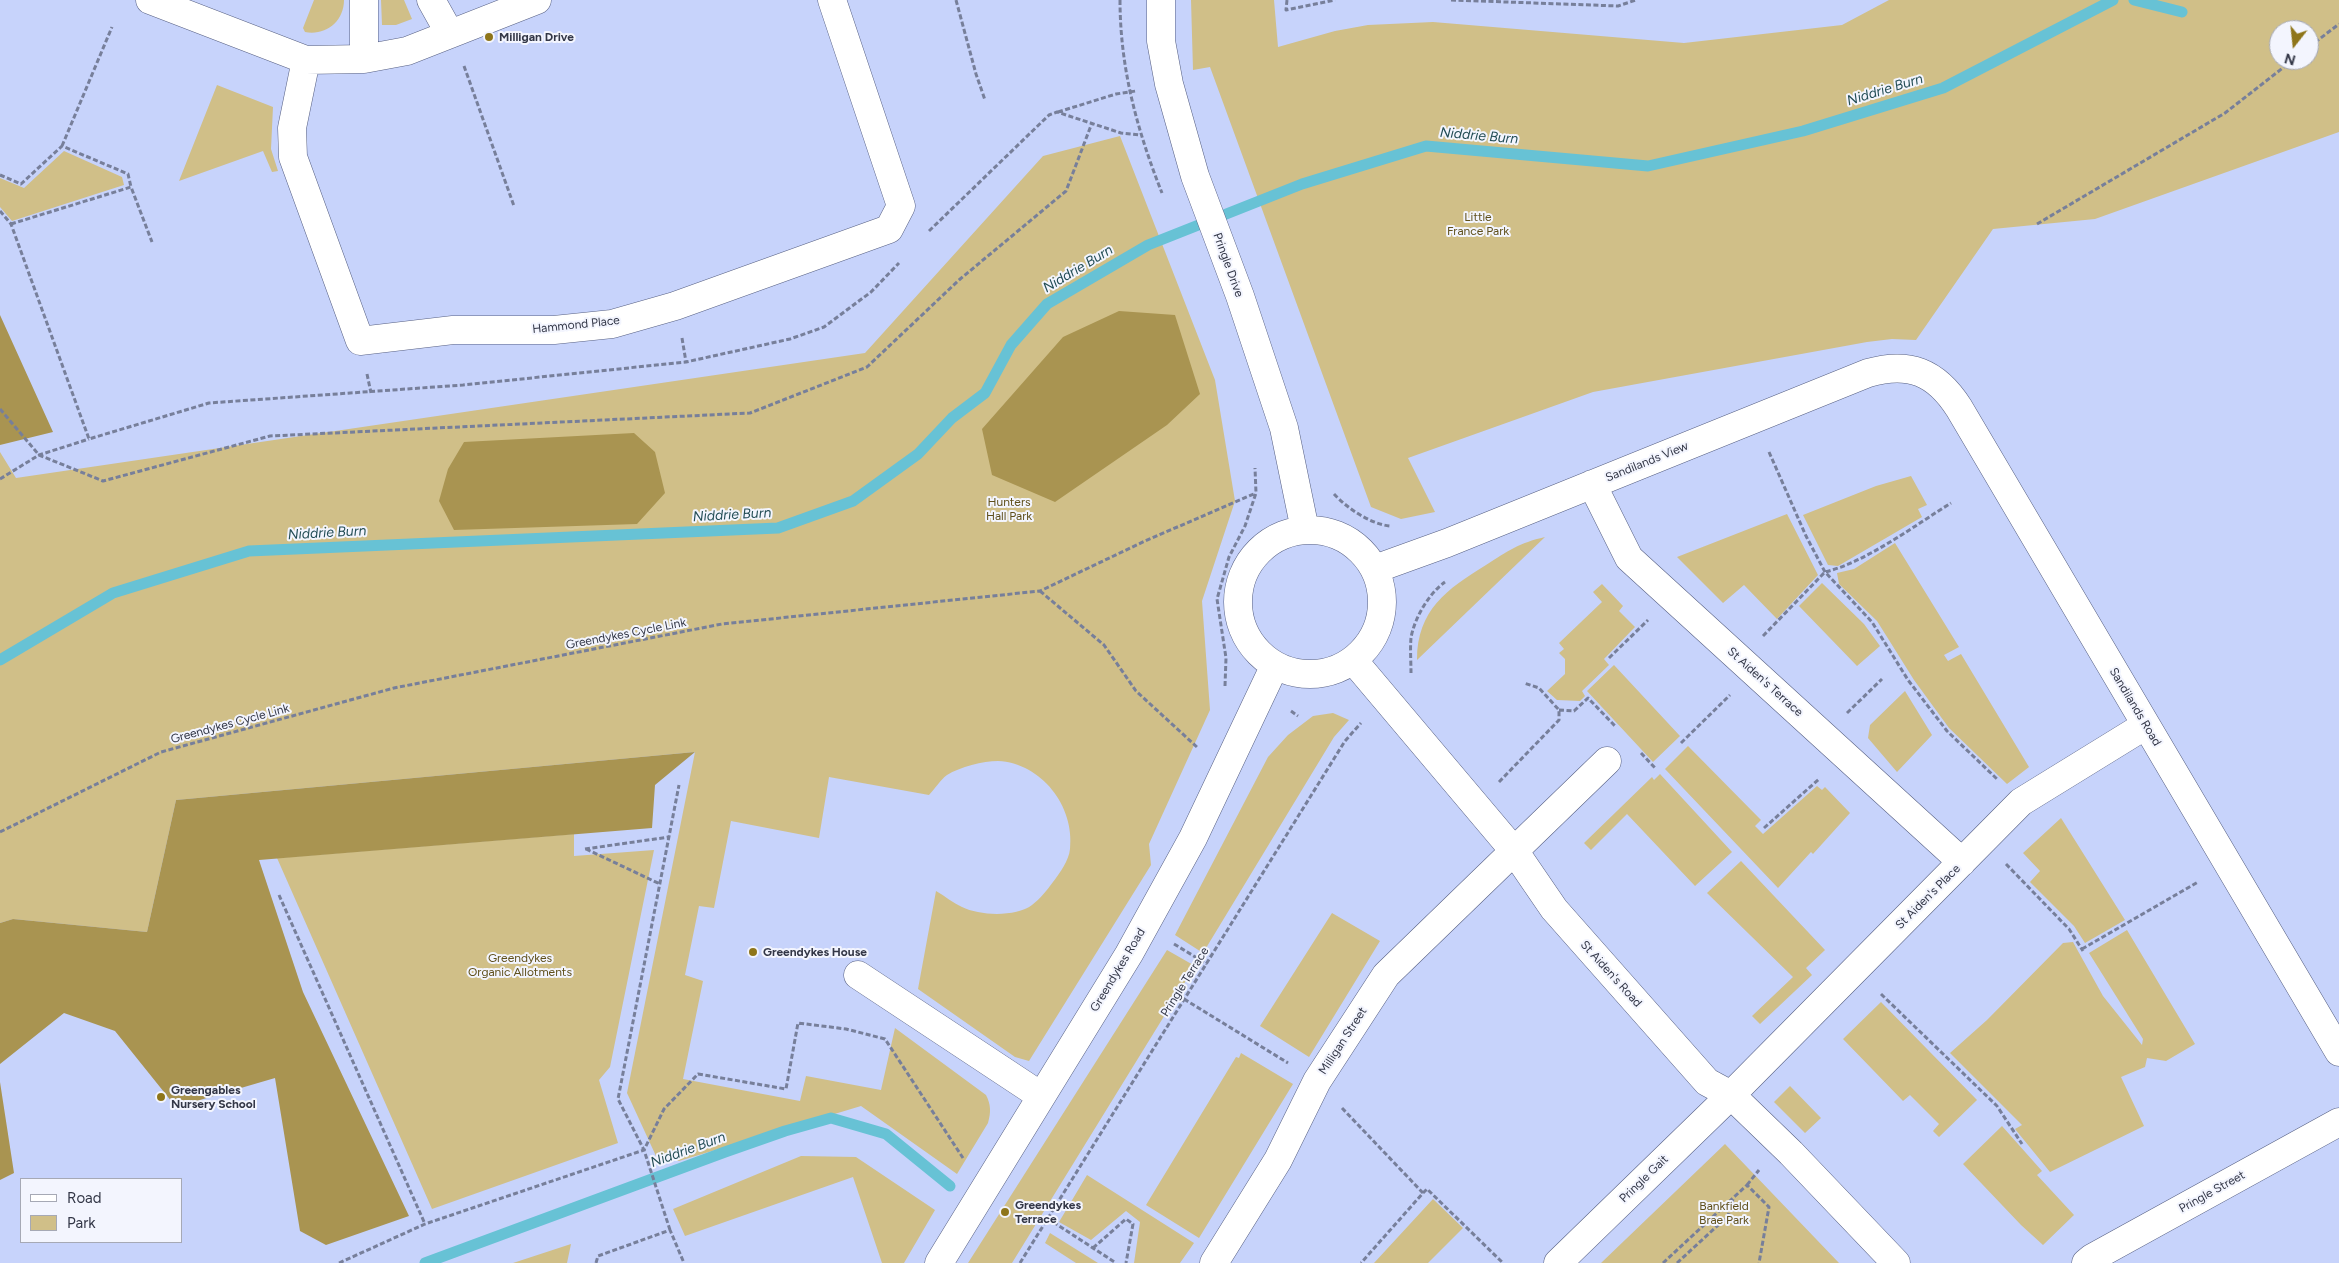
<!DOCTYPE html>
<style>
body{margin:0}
#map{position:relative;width:2339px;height:1263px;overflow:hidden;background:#c7d3fb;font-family:Figtree,sans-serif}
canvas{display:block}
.legend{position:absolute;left:20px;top:1178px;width:162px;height:65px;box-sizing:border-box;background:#f3f5fe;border:1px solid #a6a9b5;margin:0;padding:6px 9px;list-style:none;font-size:15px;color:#333747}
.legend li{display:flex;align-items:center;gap:10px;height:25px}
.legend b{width:25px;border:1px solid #a6a9b5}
.north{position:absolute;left:2269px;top:20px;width:50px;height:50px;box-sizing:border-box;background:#f3f5fe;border:1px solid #a6a9b5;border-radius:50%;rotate:196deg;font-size:14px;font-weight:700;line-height:20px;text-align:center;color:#333747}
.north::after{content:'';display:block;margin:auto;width:18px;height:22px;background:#8e751a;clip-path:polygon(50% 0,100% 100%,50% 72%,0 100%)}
</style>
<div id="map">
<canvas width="2339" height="1263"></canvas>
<ul class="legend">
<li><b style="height:6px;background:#fff"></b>Road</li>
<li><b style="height:14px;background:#d0bf88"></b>Park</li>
</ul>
<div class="north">N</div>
</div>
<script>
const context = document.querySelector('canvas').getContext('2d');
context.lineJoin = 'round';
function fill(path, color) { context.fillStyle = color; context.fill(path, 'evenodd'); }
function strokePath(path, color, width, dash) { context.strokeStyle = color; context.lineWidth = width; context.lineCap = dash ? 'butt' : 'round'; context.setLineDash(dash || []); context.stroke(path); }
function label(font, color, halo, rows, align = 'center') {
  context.font = font + ' Figtree,sans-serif'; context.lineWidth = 4; context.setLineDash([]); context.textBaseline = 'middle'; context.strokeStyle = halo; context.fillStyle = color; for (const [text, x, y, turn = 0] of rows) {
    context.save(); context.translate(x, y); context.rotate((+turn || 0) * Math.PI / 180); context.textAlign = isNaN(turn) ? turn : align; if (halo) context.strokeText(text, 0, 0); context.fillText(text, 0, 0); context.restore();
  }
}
const green = new Path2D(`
 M 314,0 L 344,0 C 344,22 325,36 305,32 L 303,28 Z
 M 381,0 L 404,0 L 412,19 L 396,25 L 382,25 Z
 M 1191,0 L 1274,0 L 1278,47 L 1335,31 L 1368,25 L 1433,22 L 1684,43 L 1842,25 L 1889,0 L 2339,0 L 2339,132 L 2095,219 L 1993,229 L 1916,340 L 1892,339 L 1867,342 L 1593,392 L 1408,458 L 1435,512 L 1401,519 L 1371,507 L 1210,67 L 1193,70 ZM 2279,30 L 2309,30 L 2309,60 L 2279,60 Z
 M 217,85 L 273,107 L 271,149 L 278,171 L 272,172 L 263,151 L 179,181 Z
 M 1120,136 L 1215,380 L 1235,501 L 1202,601 L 1210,710 L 1149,844 L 1151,865 L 1029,1061 L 1015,1057 L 918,989 L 936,891 C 945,896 953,903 962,907 C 980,916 1016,917 1032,905 C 1040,899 1047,890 1053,882 C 1060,873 1069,860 1070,849 C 1075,806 1041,763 998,761 C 983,761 960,767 947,775 C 940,780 935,789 929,795 L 829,777 L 819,838 L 731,821 L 714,908 L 699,906 L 685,975 L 703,981 L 683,1079 L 800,1101 L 806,1076 L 881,1090 L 895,1028 L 986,1095 C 991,1105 991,1112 988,1123 L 957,1174 L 861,1106 L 679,1161 L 656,1156 L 627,1093 L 695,752 L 176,800 L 147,932 L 13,919 L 0,923 L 0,452 L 16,478 L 865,353 L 1043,156 Z
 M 64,151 L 122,177 L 124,185 L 12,221 L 0,207 L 0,178 L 24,188 Z
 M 1911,476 L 1927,505 L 1918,509 L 1922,517 L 1838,566 L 1828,565 L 1803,515 L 1876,486 Z
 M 1787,514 L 1818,575 L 1777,619 L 1744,585 L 1723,603 L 1677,557 Z
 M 1545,537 L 1417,660 C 1417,610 1447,589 1486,565 C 1508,551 1519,543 1545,537 Z
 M 1895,543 L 1959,647 L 1944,655 L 1948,661 L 1961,654 L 2029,767 L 2007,784 L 1949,728 L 1914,680 L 1877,621 L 1839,584 L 1837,573 L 1854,569 Z
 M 1822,583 L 1864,624 L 1880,646 L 1857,666 L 1799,606 Z
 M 1602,584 L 1623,606 L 1619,611 L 1635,627 L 1604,659 L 1609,665 L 1582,691 L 1585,696 L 1580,701 L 1557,700 L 1547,691 L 1565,674 L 1565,659 L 1559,653 L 1564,649 L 1559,643 L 1602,602 L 1593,592 Z
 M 1614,665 L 1680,736 L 1653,762 L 1587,691 Z
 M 1905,691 L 1932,735 L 1897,772 L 1868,738 L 1870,725 Z
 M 1333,713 L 1349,720 L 1334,737 L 1203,953 L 1175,935 L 1268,757 L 1288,735 L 1313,716 Z
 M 1688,746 L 1761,820 L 1755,826 L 1763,834 L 1817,786 L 1822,790 L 1825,787 L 1850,813 L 1813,854 L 1811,852 L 1778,888 L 1665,769 Z
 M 1660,774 L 1732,852 L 1695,886 L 1627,814 L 1591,850 L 1584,843 L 1652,777 L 1654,780 Z
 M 2061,818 L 2125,920 L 2085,943 L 2074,926 L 2030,882 L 2040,871 L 2023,853 Z
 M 574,834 L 574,856 L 654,850 L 610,1067 L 599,1080 L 618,1143 L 432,1209 L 277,858 Z
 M 1741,861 L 1825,950 L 1806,968 L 1812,975 L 1760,1024 L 1752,1016 L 1793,977 L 1707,893 Z
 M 1332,913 L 1380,941 L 1309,1057 L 1260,1026 Z
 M 2127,930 L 2195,1044 L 2166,1061 L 2147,1058 L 2145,1067 L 2121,1077 L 2144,1126 L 2050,1172 L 2015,1129 L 2022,1125 L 1950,1053 L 1987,1020 L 2063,943 L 2073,942 L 2103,996 L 2142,1045 L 2143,1039 L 2089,953 Z
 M 1167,950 L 1195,966 L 1012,1263 L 968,1263 Z
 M 1881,1002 L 1977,1100 L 1939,1137 L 1933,1131 L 1939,1124 L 1910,1095 L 1903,1101 L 1843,1039 Z
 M 1241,1053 L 1293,1084 L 1199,1238 L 1146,1205 L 1236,1057 L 1239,1058 Z
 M 1790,1086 L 1821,1118 L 1805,1133 L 1774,1102 Z
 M 2002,1126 L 2042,1171 L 2037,1175 L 2074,1215 L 2043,1245 L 2021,1225 L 1963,1164 Z
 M 1725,1144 L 1839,1263 L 1601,1263 Z
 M 801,1156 L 856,1157 L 935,1210 L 904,1263 L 882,1263 L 853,1177 L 685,1236 L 673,1209 Z
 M 1087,1175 L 1194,1243 L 1180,1263 L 1134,1263 L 1140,1222 L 1126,1211 L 1091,1240 L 1059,1222 Z
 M 1433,1199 L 1463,1228 L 1428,1263 L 1374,1263 Z
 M 1050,1233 L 1098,1263 L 1076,1263 L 1045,1243 Z
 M 571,1244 L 567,1263 L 513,1263 Z`);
const forest = new Path2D(`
 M 1119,311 L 1175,315 L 1200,394 L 1167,425 L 1055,502 L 992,475 L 982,429 L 1063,337 Z
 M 0,315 L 53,432 L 0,445 Z
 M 634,433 L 655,452 L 665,493 L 637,524 L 454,530 L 439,501 L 448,469 L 464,442 Z
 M 695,752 L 655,785 L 652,828 L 259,860 L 303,992 L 409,1216 L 326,1245 L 300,1231 L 275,1078 L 176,1107 L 115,1031 L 64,1013 L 0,1064 L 0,923 L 13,919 L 147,932 L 176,800 Z
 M 0,1082 L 14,1173 L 0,1180 Z`);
const stream = new Path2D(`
 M 2134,0 L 2182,12
 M 0,660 L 113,593 L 249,551 L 778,528 L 853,501 L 918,454 L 952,418 L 985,393 L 1011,345 L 1047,304 L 1148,245 L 1302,184 L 1426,146 L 1648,166 L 1803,131 L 1943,88 L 2113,0
 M 425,1263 L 725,1152 L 785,1131 L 831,1118 L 886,1134 L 950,1186`);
const path = new Path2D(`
 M 956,0 L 976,74 L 985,100
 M 1120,0 C 1120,68 1137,130 1162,193
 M 1287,0 L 1286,10 L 1335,0
 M 1451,0 L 1618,6 L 1636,0
 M 2309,47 L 2339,24
 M 464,66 L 514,206
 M 1058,112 L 1116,94 L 1136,91
 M 62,146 L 112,27
 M 0,175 L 21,184 L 62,146 L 128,174 L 131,187
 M 0,211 L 11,224 L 89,439 L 209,403 L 463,385 L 686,362 L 790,339 L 824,327 L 871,292 L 899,263
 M 11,224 L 131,187 L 152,242
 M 2037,224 L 2225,113 L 2293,60
 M 929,231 L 1049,115 L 1057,112 L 1121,133 L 1140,135
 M 682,338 L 686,362
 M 367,374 L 371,393
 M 0,409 L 39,455 L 103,481 L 270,436 L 750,413 L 867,367 L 959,280 L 1066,191 L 1092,123
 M 1769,452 L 1806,536 L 1825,572 L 1872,622 L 1908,680 L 1947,731 L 1997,779
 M 0,479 L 39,455 L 89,439
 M 1334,494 C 1347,508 1370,524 1390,526
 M 1040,591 L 1104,645 L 1136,691 L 1198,748
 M 1763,636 L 1825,572 C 1866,562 1914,526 1951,503
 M 1609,658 L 1648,620
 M 1411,673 C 1411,662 1410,649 1411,638 C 1414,619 1429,593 1445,582
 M 1225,686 L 1226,658 L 1217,599 L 1229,557 L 1245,526 L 1256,493 L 1255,468
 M 1559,710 L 1574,711 L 1588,698 L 1616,727
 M 1291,711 L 1298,716
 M 1847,713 L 1882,679
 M 1681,743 L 1730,695
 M 1641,753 L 1656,769
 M 1499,782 L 1559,720 L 1559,710 L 1539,688 L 1524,683
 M 1764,828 L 1819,779
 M 0,832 L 161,752 L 394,688 L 722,624 L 1040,591 L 1145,541 L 1256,493
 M 585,849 L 669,837
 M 586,849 L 660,884
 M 2006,864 L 2069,929 L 2083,951
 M 279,895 L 425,1224
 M 1174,944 L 1207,964
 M 2082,949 L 2198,882
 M 1881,994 L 1997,1106 L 2022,1144
 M 1184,999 L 1288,1063
 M 1342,1108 L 1423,1193 L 1361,1263
 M 1747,1185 L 1759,1170
 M 1423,1193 L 1427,1189 L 1503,1263
 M 1047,1218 L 1116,1263
 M 670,1230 L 644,1150 L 618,1099 L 679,785
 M 1093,1248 L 1126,1219 L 1133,1224 L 1126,1263
 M 339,1263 L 425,1224 L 644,1150 L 664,1109 L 698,1074 L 786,1089 L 798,1023 L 846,1029 L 885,1039 L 963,1158
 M 596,1263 L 598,1256 L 670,1230 L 684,1263
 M 1020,1263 L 1345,741 L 1361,723
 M 1663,1263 L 1747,1185 L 1769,1207 L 1759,1263
 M 1677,1263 L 1728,1216 L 1733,1199`);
const minor = new Path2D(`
 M 150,0 L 306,60 L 364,59 L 407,51 L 537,0
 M 364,0 L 364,59
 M 431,0 L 450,34
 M 1161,0 L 1161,41 L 1169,84 L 1195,176 L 1240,296 L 1284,428 L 1305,530
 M 306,60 L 292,128 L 293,157 L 360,341 L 453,330 L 554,330 L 612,324 L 675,306 L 889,229 L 901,206 L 832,0
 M 1592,484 L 1629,558 L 1962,862
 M1238 602a72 72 0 1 1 144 0a72 72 0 1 1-144 0Z
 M 1375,569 L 1447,543 L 1868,373 C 1909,361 1936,372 1959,408 L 2339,1052
 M 1353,660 L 1515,852 L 1554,909 L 1707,1082 L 1731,1095 L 1791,1153 L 1896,1263
 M 858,975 L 1041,1096
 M 939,1263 L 1129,954 L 1193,838 L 1275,665
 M 1214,1263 L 1278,1160 L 1317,1081 L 1386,975 L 1607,761
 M 1558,1263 L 1731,1095 L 2021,802 L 2146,725
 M 2086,1263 L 2092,1258 L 2339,1122`);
const markers = [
 [489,37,5,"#8e751a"],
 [753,952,5,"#8e751a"],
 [161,1097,5,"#8e751a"],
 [1005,1212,5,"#8e751a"]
];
const poiNames = [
 ["Milligan Drive",499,37],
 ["Greendykes House",763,952],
 ["Greengables",171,1090],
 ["Nursery School",171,1104],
 ["Greendykes",1015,1205],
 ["Terrace",1015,1219]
];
const parkNames = [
 ["Little",1478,217],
 ["France Park",1478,231],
 ["Hunters",1009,502],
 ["Hall Park",1009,516],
 ["Greendykes",520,958],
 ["Organic Allotments",520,972],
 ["Bankfield",1724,1206],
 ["Brae Park",1724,1220]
];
const streetNames = [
 ["Pringle Drive",1228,265,70],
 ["Hammond Place",576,325,-6],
 ["Sandilands View",1647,462,-22],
 ["Greendykes Cycle Link",626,634,-11],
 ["St Aiden's Terrace",1765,682,42],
 ["Sandilands Road",2135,707,59],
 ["Greendykes Cycle Link",230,724,-15],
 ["St Aiden's Place",1928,897,-45],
 ["Greendykes Road",1118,970,-59],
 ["St Aiden's Road",1611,974,48],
 ["Pringle Terrace",1185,982,-58],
 ["Milligan Street",1343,1041,-57],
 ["Pringle Gait",1644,1179,-44],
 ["Pringle Street",2212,1192,-29]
];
const waterNames = [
 ["Niddrie Burn",1885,90,-17],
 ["Niddrie Burn",1479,136,5],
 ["Niddrie Burn",1078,269,-31],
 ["Niddrie Burn",732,515,-3],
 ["Niddrie Burn",327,533,-3],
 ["Niddrie Burn",688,1150,-20]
];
fill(green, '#d0bf88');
fill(forest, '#a99451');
strokePath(stream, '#67c2d5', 11);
strokePath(minor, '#576083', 29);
strokePath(path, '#777f9a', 3, [5, 2.5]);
strokePath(minor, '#fff', 28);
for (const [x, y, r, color] of markers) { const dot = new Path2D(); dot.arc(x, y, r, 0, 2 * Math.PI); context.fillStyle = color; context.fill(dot); strokePath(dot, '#f3f5fe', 2); }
label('bold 12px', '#333747', '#f3f5fe', poiNames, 'left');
label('12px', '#5f4f1b', '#f3f5fe', parkNames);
label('12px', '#333747', '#f3f5fe', streetNames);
label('italic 14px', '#234d55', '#f3f5fe', waterNames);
</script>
